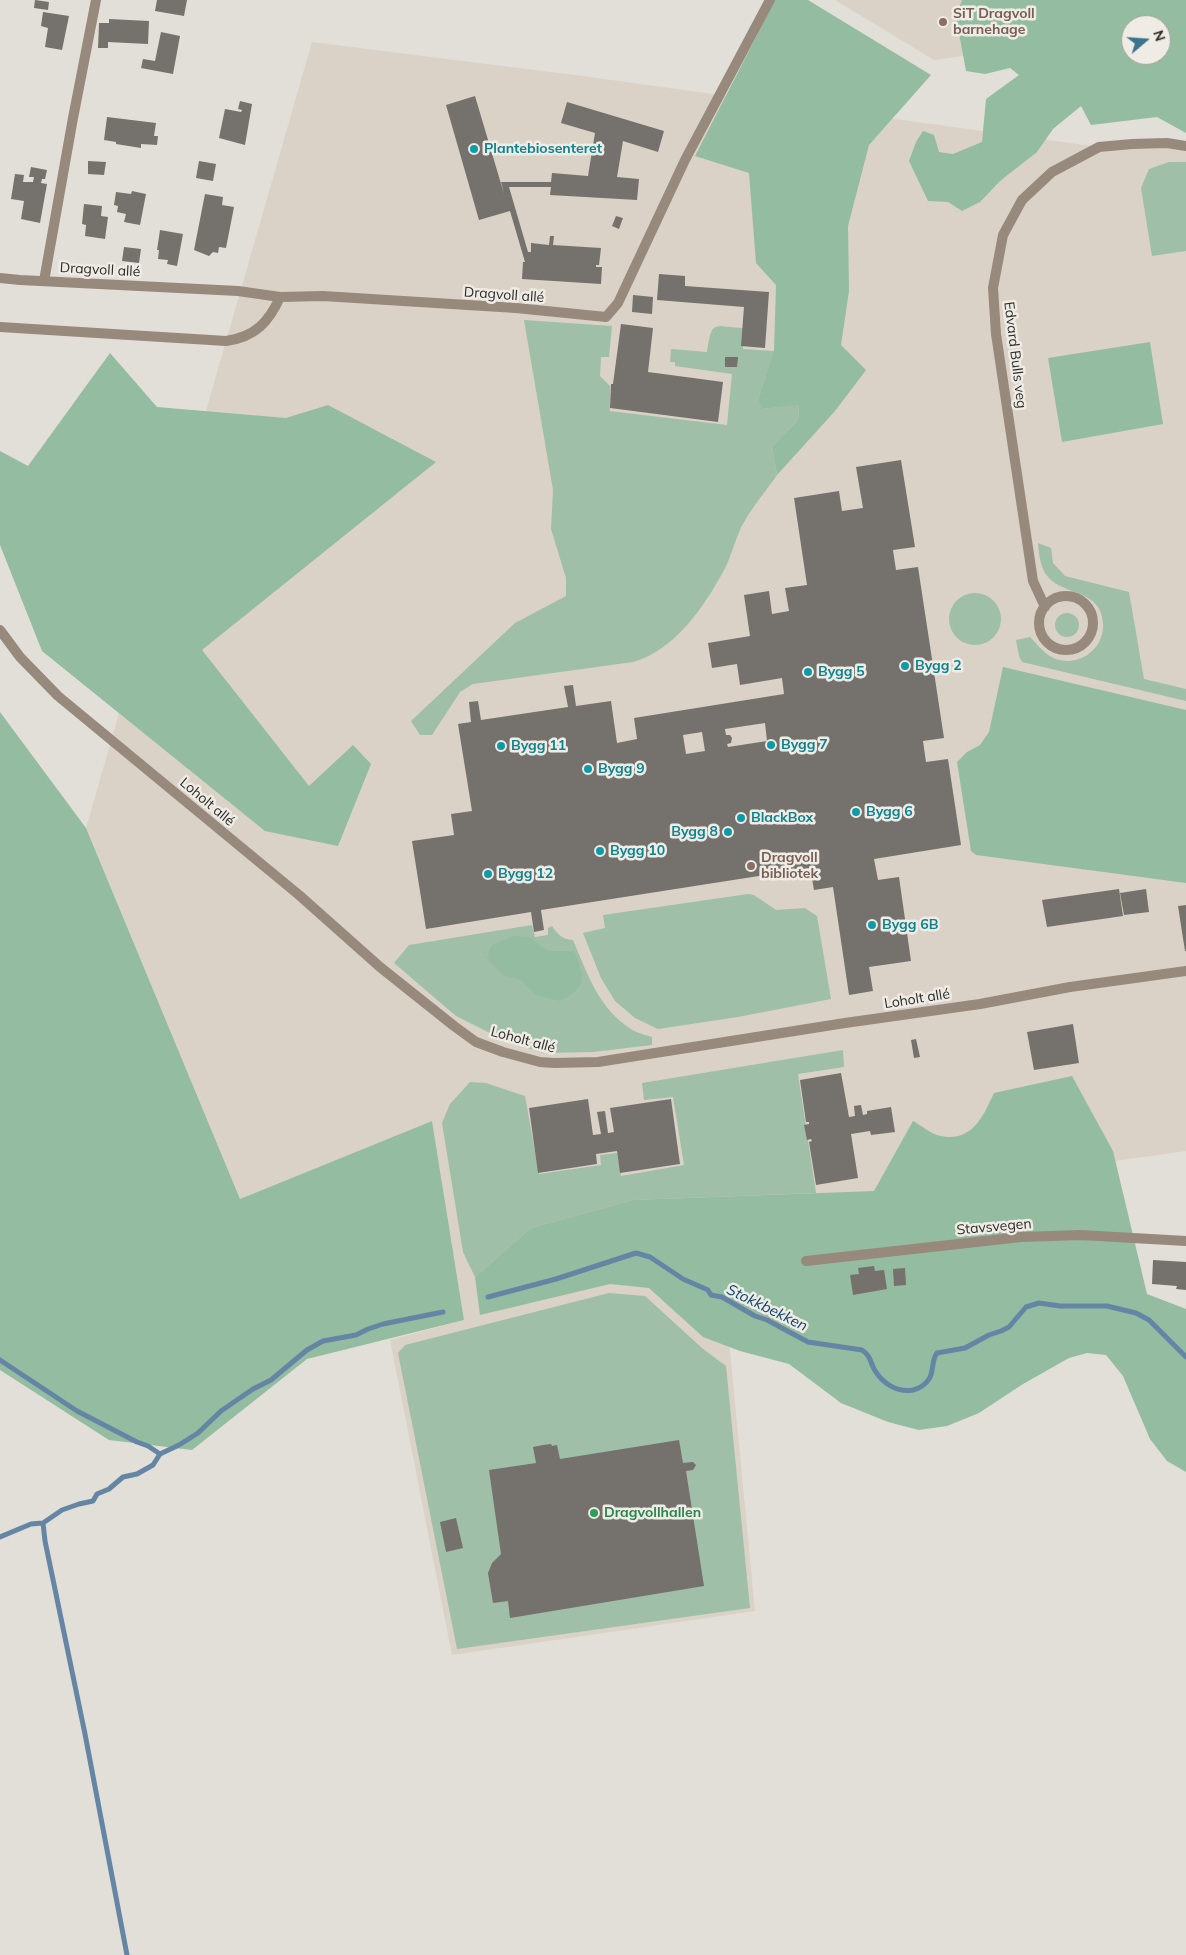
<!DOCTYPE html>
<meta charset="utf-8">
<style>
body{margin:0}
#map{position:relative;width:1186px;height:1955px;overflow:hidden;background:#e2ded8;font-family:Mulish,sans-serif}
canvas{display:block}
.north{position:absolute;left:1121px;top:15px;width:50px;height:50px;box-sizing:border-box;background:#efebe5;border:1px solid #a19f9a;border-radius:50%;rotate:72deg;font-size:14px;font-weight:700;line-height:20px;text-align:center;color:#2d2c2a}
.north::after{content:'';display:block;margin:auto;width:18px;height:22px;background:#3c738e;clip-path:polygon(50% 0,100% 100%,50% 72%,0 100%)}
</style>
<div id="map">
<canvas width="1186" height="1955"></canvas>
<div class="north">N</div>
</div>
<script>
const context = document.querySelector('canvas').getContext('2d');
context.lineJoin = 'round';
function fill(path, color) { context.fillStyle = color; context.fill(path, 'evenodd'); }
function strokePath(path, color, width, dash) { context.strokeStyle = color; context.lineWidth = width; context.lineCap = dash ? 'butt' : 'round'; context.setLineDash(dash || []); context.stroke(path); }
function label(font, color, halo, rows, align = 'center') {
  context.font = font + ' Mulish,sans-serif'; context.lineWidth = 5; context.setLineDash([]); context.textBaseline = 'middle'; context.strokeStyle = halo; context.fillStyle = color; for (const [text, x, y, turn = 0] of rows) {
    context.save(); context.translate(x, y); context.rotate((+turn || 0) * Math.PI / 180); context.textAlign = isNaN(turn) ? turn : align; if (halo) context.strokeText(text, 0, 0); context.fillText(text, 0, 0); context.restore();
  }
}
const built = new Path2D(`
 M 835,0 L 1033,0 L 1031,9 L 963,56 L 934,60 Z
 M 312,42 L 582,76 L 1099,147 L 1186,146 L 1186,1151 L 717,1216 L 755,1611 L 452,1655 L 390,1340 L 464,1320 L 432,1121 L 240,1199 L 86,828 Z`);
const green = new Path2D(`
 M 1169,162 L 1186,162 L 1186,251 L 1152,256 L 1141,188 L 1149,169 Z
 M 524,320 L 612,326 L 609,357 L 601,357 L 600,376 L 610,386 L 610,411 L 727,425 L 732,374 L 675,366 L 675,362 L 670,362 L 671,349 L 707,352 C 712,320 712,326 743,328 L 743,349 L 774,351 L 758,400 L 763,409 L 799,404 L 798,420 L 772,447 L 777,475 C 766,491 753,506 744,522 C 735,538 732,556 723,572 C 703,608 675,650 633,662 L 473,684 L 460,692 L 432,735 L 420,735 L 411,721 L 515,623 L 566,596 L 566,578 L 551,529 L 553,490 Z
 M 1038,543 L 1051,548 L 1053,563 L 1065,576 L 1129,592 L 1144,679 L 1186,689 L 1186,701 L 1022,662 L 1019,656 L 1016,640 L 1030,637 C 1038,645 1045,655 1056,659 C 1079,667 1105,649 1103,623 C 1101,587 1060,597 1045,573 C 1040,564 1039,554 1038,543 Z
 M949 619a26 26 0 1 1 52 0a26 26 0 1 1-52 0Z
 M1055 625a12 12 0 1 1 24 0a12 12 0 1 1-24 0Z
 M 748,894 L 754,895 L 776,910 L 805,908 L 817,916 L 831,999 L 738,1017 L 658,1029 L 635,1018 L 615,1001 L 601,978 L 583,933 L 605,928 L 603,915 Z
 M 532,925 L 535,937 L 548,935 L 548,928 L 552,926 C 558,935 562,939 573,940 C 587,973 599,1009 631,1029 C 637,1033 646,1035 652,1037 L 652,1045 L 593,1052 L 543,1053 L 506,1041 L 456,1016 L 394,963 L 409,945 Z
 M 843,1050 L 844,1067 L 798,1074 L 816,1193 L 633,1200 L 531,1228 L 475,1277 L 463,1252 L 442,1123 L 450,1104 L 470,1082 L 486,1083 L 525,1096 L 539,1174 L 601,1165 L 600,1155 L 617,1153 L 621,1176 L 684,1165 L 673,1097 L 644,1100 L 642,1083 Z
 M 609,1293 L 645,1296 L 702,1348 L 726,1366 L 750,1608 L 457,1649 L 398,1353 L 405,1345 Z`);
const forest = new Path2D(`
 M 775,0 L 808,0 L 931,75 L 869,145 L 848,226 L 849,291 L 841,345 L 866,370 L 835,411 L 777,475 L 772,447 L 798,420 L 799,405 L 762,409 L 758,400 L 774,350 L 776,285 L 756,263 L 749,173 L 695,156 Z
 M 962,0 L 1186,0 L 1186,133 L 1157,117 L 1091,125 L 1081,106 L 1053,129 L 1037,152 L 1000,181 L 980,202 L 962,211 L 948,202 L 928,201 L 909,161 L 916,142 L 923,131 L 934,135 L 939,152 L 953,154 L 982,142 L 986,99 L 1019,75 L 1010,68 L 985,74 L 966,71 L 956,17 ZM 1131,25 L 1161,25 L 1161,55 L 1131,55 Z
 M 1150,342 L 1163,424 L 1062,442 L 1048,358 Z
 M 110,353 L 157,407 L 286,418 L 328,405 L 436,462 L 202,650 L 309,786 L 353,745 L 371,764 L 338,846 L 265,831 L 42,651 L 0,545 L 0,451 L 28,466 Z
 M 1003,667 L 1186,710 L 1186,883 L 976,855 L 971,851 L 957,762 L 967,752 L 980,745 L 989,732 Z
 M 0,712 L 86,828 L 240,1199 L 432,1121 L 464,1320 L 307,1359 L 192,1450 L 109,1440 L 0,1370 Z
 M 513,936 L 529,937 L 548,951 L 574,951 C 585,977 588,988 559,1001 L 536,995 L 521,980 L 503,975 L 487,958 L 491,946 Z
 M 1072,1076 L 1113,1151 L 1147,1294 L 1186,1309 L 1186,1472 L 1167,1461 L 1150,1439 L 1123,1376 L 1106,1355 L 1087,1353 L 1069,1358 L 1023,1384 L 979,1413 L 947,1426 L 919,1430 L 888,1422 L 841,1403 L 789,1364 L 740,1351 L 703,1337 L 649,1288 L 610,1284 L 480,1315 L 475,1277 L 531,1228 L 633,1200 L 874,1191 L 913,1121 C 921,1125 932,1135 941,1136 C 972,1142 983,1117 994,1093 Z`);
const stream = new Path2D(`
 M 488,1297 L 556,1279 L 636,1253 L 650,1257 L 683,1279 L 708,1290 L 711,1295 L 722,1297 L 755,1316 L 767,1320 L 808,1342 L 862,1350 C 870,1355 870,1361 874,1369 C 882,1383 897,1393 913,1390 C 919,1389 926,1384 929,1379 C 934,1372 931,1361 937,1353 L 965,1348 L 989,1335 L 1001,1331 L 1009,1327 L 1026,1307 L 1039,1303 L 1060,1306 L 1107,1306 L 1136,1313 L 1149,1320 L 1186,1357
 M 0,1360 L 77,1411 L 137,1442 L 148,1446 L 160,1454 L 179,1445 L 198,1433 L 221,1411 L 253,1389 L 271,1380 L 307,1350 L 323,1341 L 356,1335 L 368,1329 L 383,1324 L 443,1312
 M 43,1523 L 45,1541 L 85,1734 L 127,1955
 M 0,1537 L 31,1524 L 43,1523 L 62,1510 L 79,1504 L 93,1501 L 97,1494 L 109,1489 L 123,1477 L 137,1474 L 153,1465 L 160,1454`);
const building = new Path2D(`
 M 35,0 L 49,2 L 48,10 L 34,8 Z
 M 157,0 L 187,0 L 184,16 L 155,11 Z
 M 43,12 L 69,16 L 62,50 L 45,47 L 48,28 L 41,26 Z
 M 109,19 L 149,21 L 148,44 L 108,42 L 108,48 L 98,48 L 99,23 L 109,23 Z
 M 161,32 L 180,36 L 173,74 L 141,68 L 143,59 L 155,61 Z
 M 475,96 L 504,194 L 501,182 L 551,182 L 552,173 L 588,176 L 595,133 L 561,123 L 567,102 L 664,131 L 658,152 L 623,141 L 617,177 L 639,179 L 637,200 L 550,195 L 551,187 L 509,187 L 528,252 L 531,252 L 531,243 L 549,245 L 550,236 L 554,236 L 553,245 L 601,248 L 599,265 L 596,265 L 596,267 L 602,267 L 601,284 L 522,279 L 523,262 L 525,262 L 510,211 L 479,220 L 446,105 Z
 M 240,101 L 252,104 L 245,145 L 219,138 L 225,109 L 241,112 L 242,110 L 238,109 Z
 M 107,117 L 156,123 L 154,136 L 158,136 L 157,145 L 141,144 L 141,148 L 116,144 L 116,142 L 104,140 Z
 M 88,161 L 106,162 L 104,175 L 88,174 Z
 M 199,161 L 216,164 L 213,181 L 196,178 Z
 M 31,167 L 47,170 L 45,179 L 42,179 L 41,183 L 47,184 L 40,223 L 21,219 L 24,201 L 11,199 L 15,174 L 24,175 L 23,182 L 33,182 L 34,177 L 29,177 Z
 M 132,191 L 146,194 L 140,225 L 124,222 L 126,214 L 117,212 L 118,206 L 114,205 L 116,192 L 131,194 Z
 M 205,194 L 223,197 L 222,205 L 234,207 L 226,248 L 219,247 L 218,253 L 213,252 L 209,256 L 194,250 Z
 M 84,204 L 102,206 L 101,216 L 108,217 L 105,239 L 85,236 L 86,225 L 82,224 Z
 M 616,216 L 623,218 L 619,229 L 612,226 Z
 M 160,230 L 183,234 L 177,266 L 167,264 L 168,260 L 158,259 L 159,250 L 157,250 Z
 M 124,247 L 141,249 L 139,263 L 122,261 Z
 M 659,274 L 685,276 L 685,286 L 769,292 L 765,348 L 741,346 L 744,307 L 657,300 Z
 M 633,295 L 653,297 L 652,314 L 632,312 Z
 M 621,324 L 653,328 L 648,372 L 723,382 L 718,422 L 610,408 L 611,384 L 613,384 Z
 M 725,357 L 738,357 L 737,367 L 725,367 Z
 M 901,460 L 915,547 L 893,550 L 896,570 L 918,567 L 944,738 L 923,741 L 926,762 L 948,759 L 961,845 L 874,859 L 878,880 L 899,877 L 911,961 L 869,967 L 873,991 L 849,995 L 833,887 L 814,890 L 810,868 L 541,910 L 544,930 L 534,932 L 531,912 L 426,929 L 412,841 L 454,835 L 451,814 L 472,811 L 458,724 L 471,722 L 469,702 L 478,701 L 481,720 L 568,707 L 564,686 L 573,685 L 576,706 L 611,701 L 617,743 L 637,739 L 634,718 L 784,694 L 782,678 L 740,685 L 737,664 L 712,668 L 708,643 L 750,636 L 744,595 L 769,591 L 772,614 L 789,611 L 785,588 L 807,585 L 794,498 L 839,491 L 842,511 L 863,508 L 856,467 ZM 765,723 L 767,741 L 728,747 L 727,744 L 731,743 L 732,738 L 730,735 L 726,735 L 725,729 ZM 702,732 L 705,751 L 686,754 L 683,735 Z
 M 1119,889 L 1123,916 L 1047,927 L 1042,900 Z
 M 1146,889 L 1149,912 L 1124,915 L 1120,893 Z
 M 1186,905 L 1186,951 L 1185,951 L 1178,906 Z
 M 1073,1024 L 1079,1063 L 1034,1070 L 1027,1032 Z
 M 916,1039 L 920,1057 L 914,1058 L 911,1040 Z
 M 841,1073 L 849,1117 L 855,1116 L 854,1106 L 861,1105 L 863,1115 L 867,1114 L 867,1111 L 891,1107 L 895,1132 L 871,1135 L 870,1131 L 851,1134 L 858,1178 L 816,1185 L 809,1142 L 812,1141 L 811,1139 L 807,1140 L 804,1125 L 809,1124 L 809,1122 L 806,1122 L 800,1080 Z
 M 588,1099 L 593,1135 L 601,1134 L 597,1112 L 605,1111 L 608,1133 L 614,1132 L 610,1108 L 671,1099 L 680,1164 L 620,1173 L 617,1151 L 596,1154 L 597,1164 L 538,1173 L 529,1108 Z
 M 1153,1260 L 1186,1262 L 1186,1290 L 1176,1289 L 1177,1286 L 1152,1284 Z
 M 874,1266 L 875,1271 L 884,1270 L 887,1289 L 853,1295 L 850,1275 L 859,1274 L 858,1268 Z
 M 905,1268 L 906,1285 L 894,1286 L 893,1269 Z
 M 679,1440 L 683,1463 L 693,1462 L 696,1465 L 693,1470 L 686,1471 L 704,1586 L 510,1618 L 508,1601 L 493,1603 L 488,1573 L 492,1563 L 501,1554 L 489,1470 L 536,1463 L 533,1447 L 543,1445 L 551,1444 L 552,1446 L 557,1445 L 560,1459 Z
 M 456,1518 L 463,1548 L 446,1552 L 440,1522 Z`);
const minor = new Path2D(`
 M 0,278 L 20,280 L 238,291 L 280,297 L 323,296 L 516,308 L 606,317 L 618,303 L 685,160 L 770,0
 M 44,281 L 73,118 L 96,0
 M 0,327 L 226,341 C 255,337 269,322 280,297
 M1039 623a27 27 0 1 1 54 0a27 27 0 1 1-54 0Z
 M 1045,607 L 1033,581 L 996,334 L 993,288 L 1003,235 L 1022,200 L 1052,172 L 1099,147 L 1132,144 L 1167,143 L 1186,146
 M 806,1261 L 1021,1237 L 1080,1235 L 1186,1241`);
const tertiary = new Path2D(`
 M 0,630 L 20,657 L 58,696 L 299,895 L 380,967 L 454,1026 L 476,1042 L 503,1052 L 540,1062 L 554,1063 L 598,1062 L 845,1023 L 980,1004 L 1070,987 L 1186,971`);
const markers = [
 [943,22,5,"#8d6e63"],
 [474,149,5,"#0f9aa8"],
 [905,666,5,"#0f9aa8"],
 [808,672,5,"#0f9aa8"],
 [771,745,5,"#0f9aa8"],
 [501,746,5,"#0f9aa8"],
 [588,769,5,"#0f9aa8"],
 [856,812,5,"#0f9aa8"],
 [741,818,5,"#0f9aa8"],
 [728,832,5,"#0f9aa8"],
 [600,851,5,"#0f9aa8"],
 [751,866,5,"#8d6e63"],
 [488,874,5,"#0f9aa8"],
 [872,925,5,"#0f9aa8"],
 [594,1513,5,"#2e9e5b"]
];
const educationNames = [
 ["SiT Dragvoll",953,14],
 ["barnehage",953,30],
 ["Dragvoll",761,858],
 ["bibliotek",761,874]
];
const cultureNames = [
 ["Plantebiosenteret",484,149],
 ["Bygg 2",915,666],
 ["Bygg 5",818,672],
 ["Bygg 7",781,745],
 ["Bygg 11",511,746],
 ["Bygg 9",598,769],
 ["Bygg 6",866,812],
 ["BlackBox",751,818],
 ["Bygg 8",718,832,"right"],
 ["Bygg 10",610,851],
 ["Bygg 12",498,874],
 ["Bygg 6B",882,925]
];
const streetNames = [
 ["Dragvoll allé",100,270,3],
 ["Dragvoll allé",504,295,4],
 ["Edvard Bulls veg",1015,355,83],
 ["Loholt allé",207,802,40],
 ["Loholt allé",917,999,-9],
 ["Loholt allé",523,1040,15],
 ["Stavsvegen",994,1227,-5]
];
const leisureNames = [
 ["Dragvollhallen",604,1513]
];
const waterNames = [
 ["Stokkbekken",767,1308,26]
];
fill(built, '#dad2c7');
fill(green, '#9fbfa8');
fill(forest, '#94bca0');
strokePath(stream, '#6486a4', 5);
fill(building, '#75716c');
strokePath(minor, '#97897b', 10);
strokePath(tertiary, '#97897b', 10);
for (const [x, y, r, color] of markers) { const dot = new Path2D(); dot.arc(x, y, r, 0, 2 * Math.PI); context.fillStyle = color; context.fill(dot); strokePath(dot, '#efebe5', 2); }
label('bold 14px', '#785e54', '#efebe5', educationNames, 'left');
label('bold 14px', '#0d838f', '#efebe5', cultureNames, 'left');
label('14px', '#2d2c2a', '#efebe5', streetNames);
label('bold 14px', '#27864d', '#efebe5', leisureNames, 'left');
label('italic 15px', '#0e4871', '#efebe5', waterNames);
</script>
